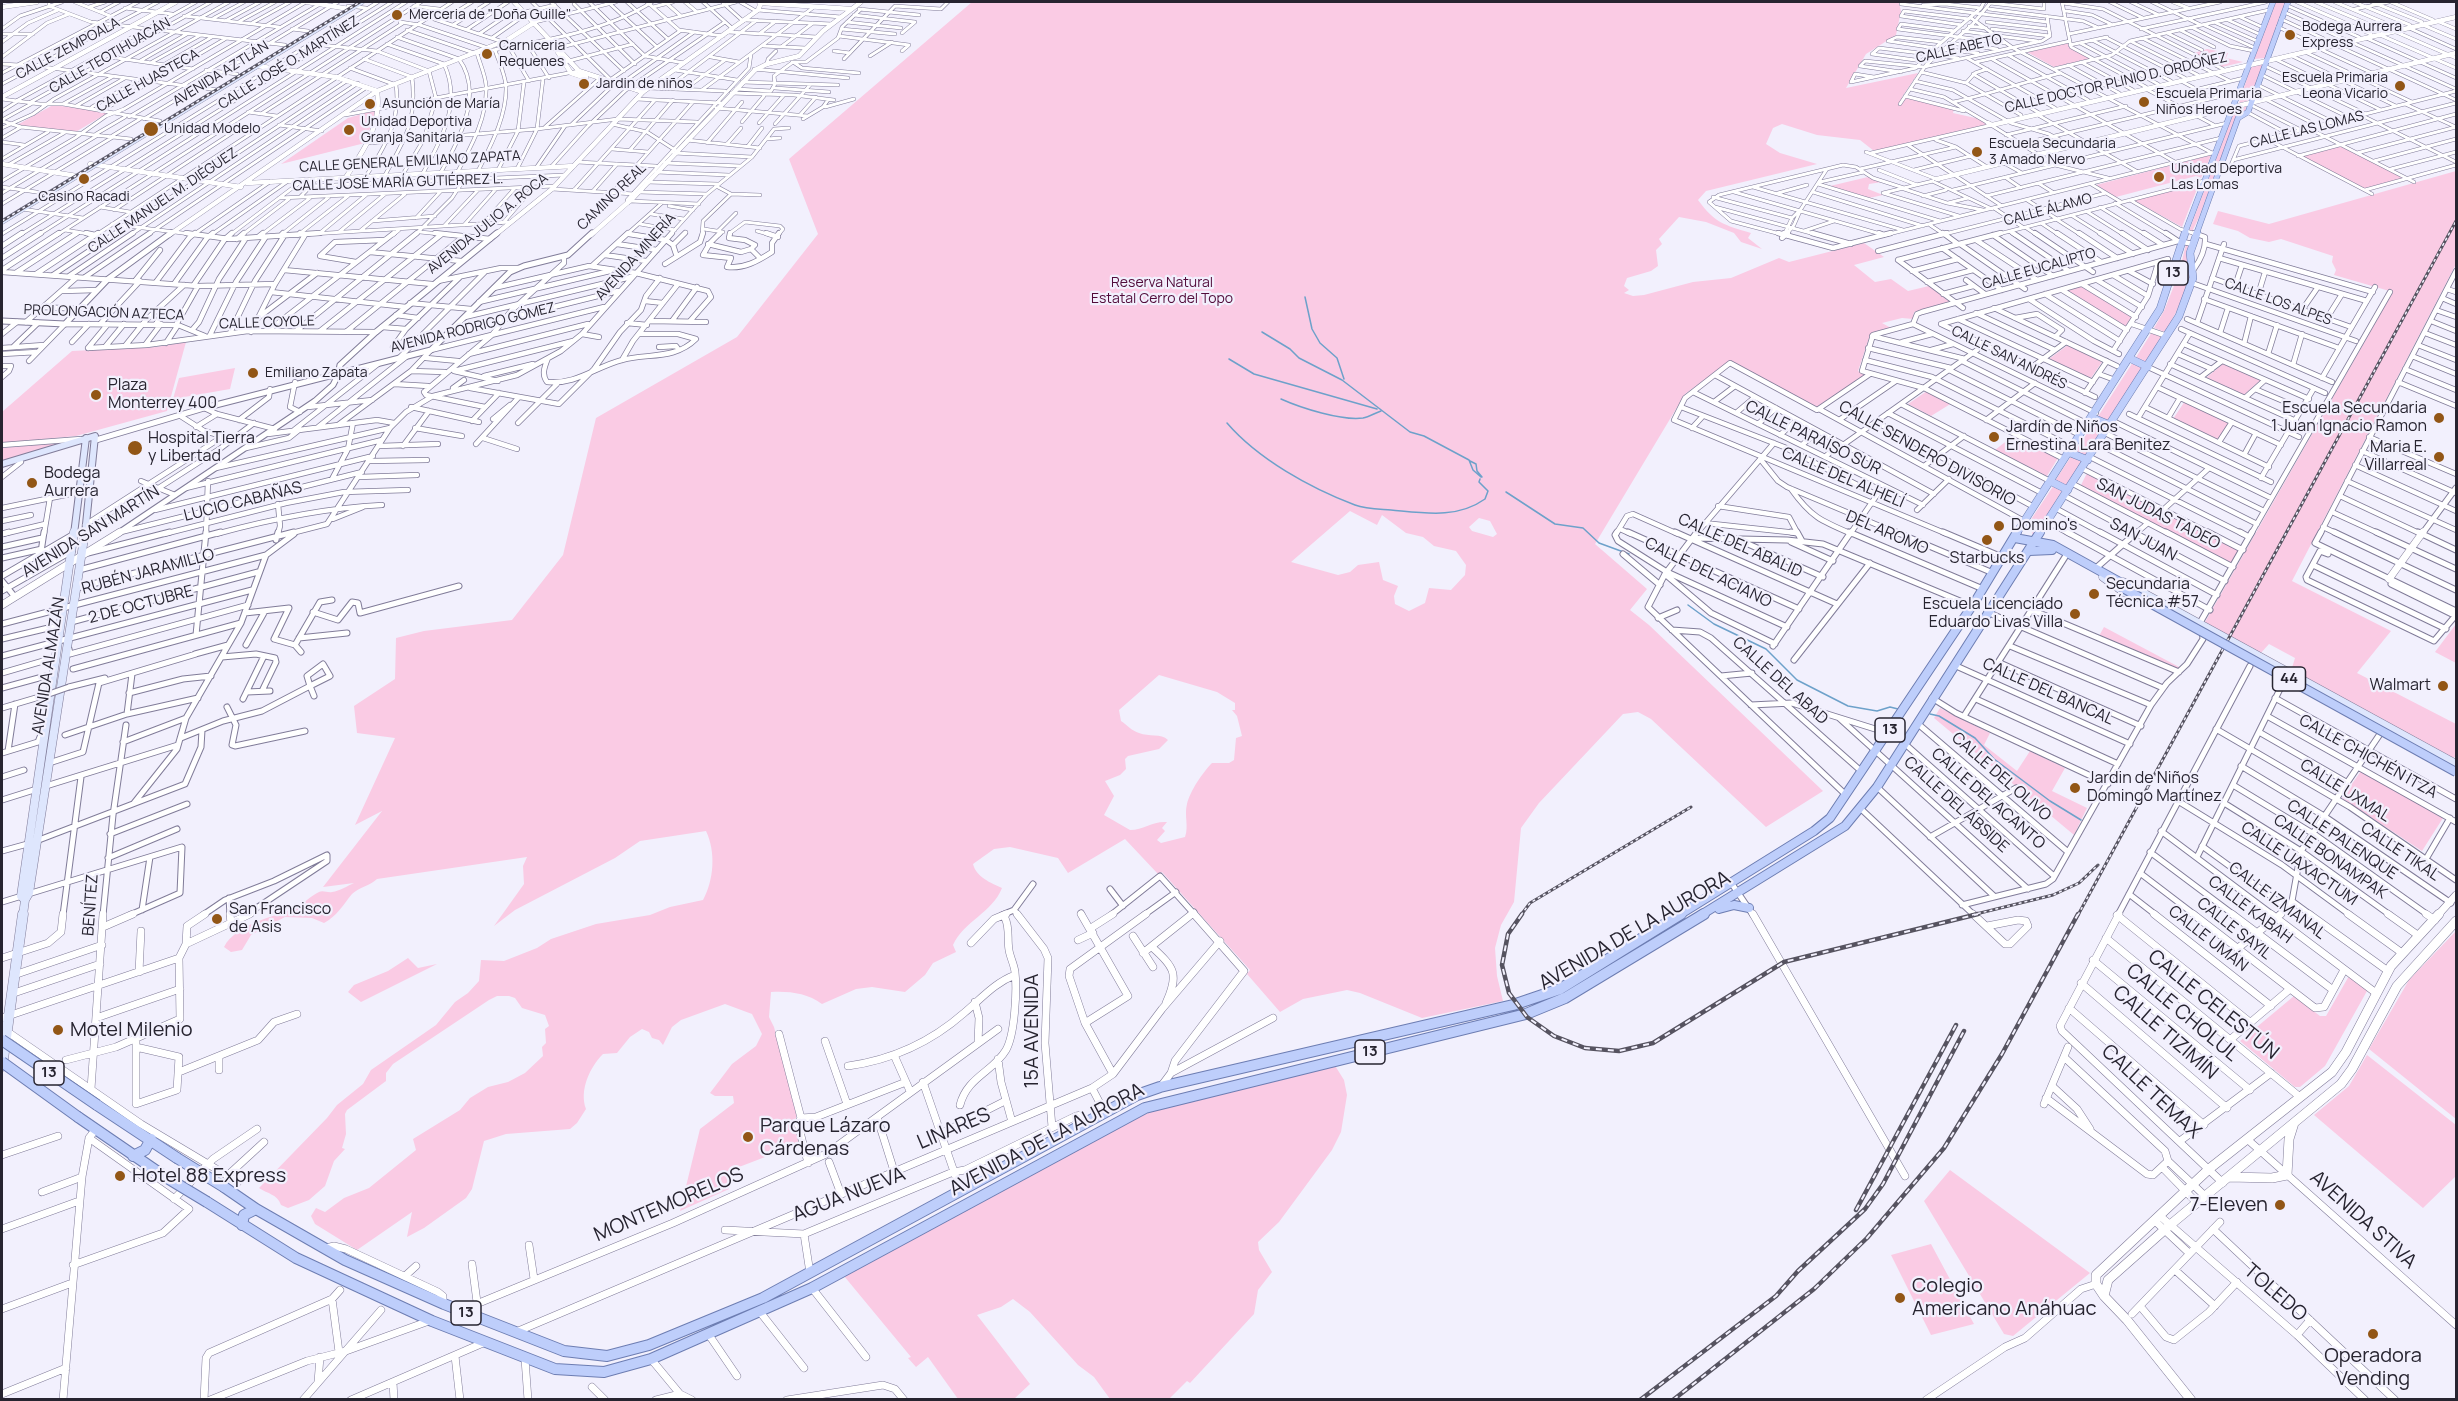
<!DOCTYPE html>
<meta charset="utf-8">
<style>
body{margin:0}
#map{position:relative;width:2458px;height:1401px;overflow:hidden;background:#f2f0fd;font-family:Manrope,sans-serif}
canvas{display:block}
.frame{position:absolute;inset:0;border:3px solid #272430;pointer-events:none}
</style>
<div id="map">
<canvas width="2458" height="1401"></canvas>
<div class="frame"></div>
</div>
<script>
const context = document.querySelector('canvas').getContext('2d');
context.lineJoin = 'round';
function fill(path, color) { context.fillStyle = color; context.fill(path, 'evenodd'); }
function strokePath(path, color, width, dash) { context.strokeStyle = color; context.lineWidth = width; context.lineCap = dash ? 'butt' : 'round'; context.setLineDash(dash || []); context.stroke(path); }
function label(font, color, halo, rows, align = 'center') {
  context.font = font + ' Manrope,sans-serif'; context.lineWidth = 4.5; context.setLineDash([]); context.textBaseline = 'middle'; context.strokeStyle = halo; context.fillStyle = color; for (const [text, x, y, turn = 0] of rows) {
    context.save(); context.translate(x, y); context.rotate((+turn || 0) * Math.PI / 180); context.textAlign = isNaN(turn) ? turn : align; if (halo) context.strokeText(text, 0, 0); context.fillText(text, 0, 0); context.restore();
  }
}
const green = new Path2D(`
 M 972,2 L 1899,3 L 1901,11 L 1896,35 L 1866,54 L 1846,88 L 1918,73 L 1902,97 L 1954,109 L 1953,113 L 1980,119 L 1987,125 L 1874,151 L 1860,140 L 1817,135 L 1782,124 L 1773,128 L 1766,144 L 1780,153 L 1817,164 L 1706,191 L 1698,200 C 1715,223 1724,225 1751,233 L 1748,238 L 1762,249 L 1741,242 L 1734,233 L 1706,222 L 1679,217 L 1659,239 L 1662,244 L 1656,250 L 1658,266 L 1651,271 L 1627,278 L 1624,286 L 1629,290 L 1624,293 L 1633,296 L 1644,295 L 1693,282 L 1731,278 L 1779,258 L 1789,262 L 1864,243 L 1884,257 L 1854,265 L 1875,282 L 1891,279 L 1908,291 L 1929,286 L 1950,302 L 1914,312 L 1913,319 L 1902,318 L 1882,323 L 1891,328 L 1870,335 L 1858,371 L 1867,375 L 1817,408 L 1730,361 L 1685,394 L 1595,544 L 1647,589 L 1630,610 L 1649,625 L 1823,791 L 1766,827 L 1651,719 L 1638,712 L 1623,714 L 1539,803 L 1521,828 L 1514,902 L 1501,925 L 1495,948 L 1497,976 L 1503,1001 L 1422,1018 L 1360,993 L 1347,990 L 1303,999 L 1280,1012 L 1247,974 L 1250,970 L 1162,872 L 1158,874 L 1125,839 L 1068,873 L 1058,858 L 1010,847 L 994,849 L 973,864 C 976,877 991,883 1002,888 C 992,913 964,921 953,945 L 956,952 L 933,963 L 925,975 L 905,992 L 872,987 L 856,989 L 822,1004 C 807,993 789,991 771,992 L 769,1017 L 774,1027 L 797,1114 L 794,1125 L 799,1144 L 726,1172 L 729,1189 L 680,1211 L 700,1129 L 734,1103 L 733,1096 L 715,1096 L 710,1093 L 732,1064 L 756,1046 L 762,1034 L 752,1014 L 725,1004 L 681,1020 L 672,1027 L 663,1045 L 659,1040 L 652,1038 L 649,1032 L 642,1029 L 630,1037 L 617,1053 L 603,1054 C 590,1067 579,1090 586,1109 L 577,1123 L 570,1129 L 506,1134 L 484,1141 L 472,1189 L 466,1198 L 424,1228 L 407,1237 L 412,1212 L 357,1250 L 315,1224 L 311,1216 L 316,1208 L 325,1212 L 344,1198 L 369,1188 L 416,1150 L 413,1139 L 460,1110 L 470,1098 L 488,1087 L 508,1082 L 525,1073 L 543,1056 L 542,1047 L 546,1043 L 545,1029 L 549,1026 L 545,1015 L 522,1008 L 515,998 L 509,996 L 497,996 L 489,1000 L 393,1064 L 386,1073 L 386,1081 L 347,1110 L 345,1114 L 346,1134 L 342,1148 L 345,1149 L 334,1161 L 325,1186 L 309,1200 L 288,1208 L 281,1205 C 277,1194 268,1194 259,1188 L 327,1118 L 337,1105 L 363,1084 L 371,1070 L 436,1025 L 455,1002 L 468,993 L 479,981 L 481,960 L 504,961 L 537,948 L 551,939 L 596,924 L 650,915 L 670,907 L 703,900 C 714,880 716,852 706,831 L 640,841 L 615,858 L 515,910 L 494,926 L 524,884 L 523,866 L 527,857 L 377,879 C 370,886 359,887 352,894 C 343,905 337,916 324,923 L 312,918 L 285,917 L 251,935 L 242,950 L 231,952 L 224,947 C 236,924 273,917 295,908 C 304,904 310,896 319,892 C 323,890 328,893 332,892 C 340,891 347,886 354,883 L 323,887 L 382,811 L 355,825 L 395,738 L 357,733 L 354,706 L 395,679 L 396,638 L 424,631 L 512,620 L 563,555 L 596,418 L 737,337 L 818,234 L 789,159 ZM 1350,511 L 1377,525 L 1382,515 L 1406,533 L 1423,537 L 1434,546 L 1456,551 L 1466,565 L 1465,575 L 1451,590 L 1429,588 L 1425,603 L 1409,611 L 1395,604 L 1394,596 L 1398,586 L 1383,580 L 1379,562 L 1358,565 L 1350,572 L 1338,575 L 1291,562 ZM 1479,518 L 1490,521 L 1497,534 L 1493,537 L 1472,531 L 1469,527 ZM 1159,675 L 1217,692 L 1235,703 L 1235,710 L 1232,710 L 1237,716 L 1242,736 L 1236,738 L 1234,760 L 1229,763 L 1212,763 C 1203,772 1190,791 1187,804 C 1184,815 1189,826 1185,837 L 1161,843 L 1157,840 L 1165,831 L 1162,828 L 1167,822 C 1152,821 1144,830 1130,830 L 1104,815 L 1114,796 L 1105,781 L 1120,775 L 1126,769 L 1125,759 L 1128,756 L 1159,749 L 1168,740 C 1161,733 1149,737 1139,733 C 1132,731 1127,725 1121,721 L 1119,710 Z
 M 2275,2 L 2285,2 L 2265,58 L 2254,59 Z
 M 2069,43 L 2071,48 L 2091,59 L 2054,67 L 2027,52 Z
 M 2207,49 L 2228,53 L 2226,58 L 2243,62 L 2222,67 L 2194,53 Z
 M 2263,63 L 2250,100 L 2239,103 L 2251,66 Z
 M 53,105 L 109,112 L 74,133 L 17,125 Z
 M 2247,106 L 2245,111 L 2237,116 L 2199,217 L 2192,232 L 2189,231 L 2235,109 Z
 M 376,110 L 365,143 L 281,164 L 348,118 Z
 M 2341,146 L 2404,178 L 2365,189 L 2302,156 Z
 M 2211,155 L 2207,165 L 2202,169 L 2204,171 L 2201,178 L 2196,176 L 2116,197 L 2096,185 Z
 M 2456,171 L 2456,264 L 2292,581 L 2391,631 L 2357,673 L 2456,724 L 2456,757 L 2448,758 L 2291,671 L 2295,658 L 2269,644 L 2260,654 L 2205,622 L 2393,292 L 2334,275 L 2336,270 L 2332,262 L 2333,256 L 2281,239 L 2269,242 L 2250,238 L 2238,231 L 2213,224 L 2218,211 L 2269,224 Z
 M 1868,177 L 1882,182 L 1869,184 L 1868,189 L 1883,195 L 1869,198 L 1830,186 Z
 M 2199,184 L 2182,227 L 2135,201 L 2135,200 Z
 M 2186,244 L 2190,245 C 2183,262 2191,260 2190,273 C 2189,290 2174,317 2165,332 L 2154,328 L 2164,311 L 2179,273 Z
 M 2082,285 L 2133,317 L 2126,327 L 2065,290 Z
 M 2152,332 L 2162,335 L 2145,363 L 2135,359 Z
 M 186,342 L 167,411 L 76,436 L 2,443 L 2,412 L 72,351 L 156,347 Z
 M 2068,345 L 2102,362 L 2091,378 L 2049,359 Z
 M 2133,362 L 2143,366 L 2108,422 L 2097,418 Z
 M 2225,362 L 2262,379 L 2244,395 L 2206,378 Z
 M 235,368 L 230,389 L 173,399 L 179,378 Z
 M 1927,391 L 1952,403 L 1931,416 L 1908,404 Z
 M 2185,401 L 2229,422 L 2219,440 L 2173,419 Z
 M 2096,420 L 2104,424 L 2085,457 L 2074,453 Z
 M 2014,435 L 2058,458 L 2047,476 L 1995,450 Z
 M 68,442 L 2,463 L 2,448 Z
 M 2072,455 L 2084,460 L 2067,486 L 2055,481 Z
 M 2087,473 L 2239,550 L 2231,564 L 2081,485 Z
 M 2054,485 L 2063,489 L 2035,535 L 2033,535 L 2029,526 L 2032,518 Z
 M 2456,624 L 2456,663 L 2435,652 Z
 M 2104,627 L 2181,668 L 2180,670 L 2099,636 Z
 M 1940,708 L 1990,733 L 1984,745 L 2017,771 L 2030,751 L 2065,768 L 2052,791 L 2087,808 L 2074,835 L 1934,718 Z
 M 2361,771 L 2443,818 L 2422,851 L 2342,798 Z
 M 2456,931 L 2456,1119 L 2369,1049 L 2409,980 Z
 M 408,958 L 418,968 L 437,964 L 361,1002 L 348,992 L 354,985 L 388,971 Z
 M 2349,976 L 2367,991 L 2325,1066 L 2300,1087 L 2295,1087 L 2240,1041 L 2294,996 L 2320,1016 L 2326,1016 Z
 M 2367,1055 L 2456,1125 L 2456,1176 L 2423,1208 L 2314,1115 L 2349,1086 Z
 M 1334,1064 L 1344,1080 L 1347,1095 L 1341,1132 L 1332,1150 L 1279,1222 L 1258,1242 L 1259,1250 L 1272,1272 L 1258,1290 L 1254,1314 L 1190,1383 L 1187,1381 L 1169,1399 L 1110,1399 L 1094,1377 L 1078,1365 L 1030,1312 L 1013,1299 L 1001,1307 L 977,1315 L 1030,1384 L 1014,1399 L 958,1399 L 928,1357 L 916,1367 L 908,1358 L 911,1357 L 844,1276 L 1141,1116 L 1158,1109 Z
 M 1950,1170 L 2090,1273 L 2013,1336 L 2004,1334 L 1924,1201 Z
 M 1931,1244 L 1974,1324 L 1931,1335 L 1891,1255 Z`);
const stream = new Path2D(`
 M 1305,297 L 1312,329 L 1320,343 L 1337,358 L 1344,379
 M 1262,332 L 1290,349 L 1299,358 L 1342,380 L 1410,432 L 1424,436 L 1469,460 L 1473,470 L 1481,477
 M 1229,359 L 1254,374 L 1377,409
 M 1281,399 C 1301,408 1342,421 1363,418 C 1369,417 1375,413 1381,411
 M 1227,423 C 1258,459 1310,488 1355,505 C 1366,509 1379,509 1391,510 C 1424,513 1457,519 1485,499 L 1488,491 L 1479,482 L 1480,479
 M 1470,461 L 1476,464 L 1477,471 L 1482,477
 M 1506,492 L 1555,524 L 1583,528 L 1599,543 L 1629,554
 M 1688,605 L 1714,624 L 1766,649 L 1797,680 L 1848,706 L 1877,711 L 1890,707 L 1898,709
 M 1930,714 L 1939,716 L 1975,738 L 1994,759 L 2050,801 L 2081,820`);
const minorFar3 = new Path2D(`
 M 49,2 L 49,6 L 91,22 L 285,45
 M 75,2 L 110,16
 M 532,2 L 611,80
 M 551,2 L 624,71
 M 589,2 L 645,56 L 684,63
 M 608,2 L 657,47
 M 627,2 L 668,39
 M 647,2 L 679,30 L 723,36
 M 665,2 L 681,16
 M 685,2 L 697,12
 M 703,2 L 733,29
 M 740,2 L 756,11
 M 2062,2 L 2071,47 L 2146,87
 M 2110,2 L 2143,18
 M 2131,2 L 2159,15
 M 2152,2 L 2201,25
 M 2173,2 L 2188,8
 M 2297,2 L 2371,34
 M 2316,2 L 2385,31
 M 2335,2 L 2397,28
 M 2354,2 L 2410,25
 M 2372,2 L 2422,22
 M 2391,2 L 2433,20
 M 723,3 L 743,21
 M 1990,3 L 2044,9 L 2044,2
 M 2063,3 L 2103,9 L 2223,69
 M 574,4 L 635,64
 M 1901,4 L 2047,22
 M 1923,5 L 1945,4 L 1981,8
 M 2286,5 L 2359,37
 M 348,6 L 366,8
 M 414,6 L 439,9
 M 89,7 L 105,2
 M 653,7 L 673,2
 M 125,8 L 172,14
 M 859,9 L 919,15
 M 1989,9 L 2083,21 L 2099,28
 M 2355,9 L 2389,2
 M 758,10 L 841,17
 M 2066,11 L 2092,15 L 2113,25
 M 100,12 L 119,2
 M 525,12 L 555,5
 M 2284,12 L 2346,40
 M 854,15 L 915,22
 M 184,16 L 279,27
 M 428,17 L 503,42
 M 2240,17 L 2262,27
 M 214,18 L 244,2
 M 1971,18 L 2013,48 L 2214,154
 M 2281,19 L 2333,43
 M 443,20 L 472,2
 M 745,20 L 832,24
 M 2228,20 L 2259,34
 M 225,21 L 260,2
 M 240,21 L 275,2
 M 2437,21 L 2456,29
 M 400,22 L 420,25 L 488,48
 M 535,22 L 616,2
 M 847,22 L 901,28
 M 1987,22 L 2048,29
 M 252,23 L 290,2
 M 2216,23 L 2257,41
 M 453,25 L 489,2
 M 1962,25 L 1901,16 L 1904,11 L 1969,19
 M 2204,25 L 2255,48
 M 2423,25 L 2456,39
 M 1969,26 L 1986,28
 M 2191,27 L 2230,46 L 2254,51
 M 2278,27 L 2319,46
 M 2409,28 L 2456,49
 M 2,29 L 20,16 L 62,2
 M 292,29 L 308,31
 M 841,29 L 895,34
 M 1992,29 L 2050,36
 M 2141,29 L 2266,2
 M 407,30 L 474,53
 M 466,30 L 508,2
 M 2180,30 L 2214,47
 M 1955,31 L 1901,24 L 1898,29 L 2004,43
 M 1963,31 L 1992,35
 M 2394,31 L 2456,58
 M 728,32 L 817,37
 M 902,33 L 915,22
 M 2167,33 L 2202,50
 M 2,34 L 33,34
 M 479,34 L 519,7
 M 759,34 L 776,21
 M 2069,34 L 2220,2
 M 2380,35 L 2456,68
 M 839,36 L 909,45
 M 1999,36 L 2037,41
 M 397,37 L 459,59 C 484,93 459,141 441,172
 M 2105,37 L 2185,78
 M 492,38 L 526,14
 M 2142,38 L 2230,81
 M 2366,38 L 2456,78
 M 2092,40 L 2171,81
 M 2130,41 L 2198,75
 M 2,42 L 28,23 L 58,10
 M 2351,42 L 2456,89
 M 527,43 L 549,78
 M 1949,43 L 1997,49
 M 2080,43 L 2158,84
 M 387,44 L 444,64 C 462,102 442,139 423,173
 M 322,45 L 377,51 L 429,71 L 436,98 L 424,139 L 403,174
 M 2070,45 L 2107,37
 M 2336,45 L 2456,100
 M 763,46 L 806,48
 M 509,47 L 529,81
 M 781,47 L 813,23
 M 1935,48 L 1888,41 L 1897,37 L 1941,42
 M 554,49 L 736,2
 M 1942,49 L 1978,53
 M 2320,49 L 2372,73
 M 834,51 L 850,53
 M 902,51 L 909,45
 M 2305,52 L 2412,102
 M 476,53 C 532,43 604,33 652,2
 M 1872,54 L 1879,48 L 1928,54
 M 1872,54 L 1922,61
 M 1936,55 L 1958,58
 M 2008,55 L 2088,100
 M 2290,55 L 2396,106
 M 870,56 L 892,42
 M 2,57 L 47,23 L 69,14
 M 110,57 L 193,69
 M 711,57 L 739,62
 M 1967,58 L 2055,108
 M 364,59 L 412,77 C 417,120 406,138 385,175
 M 844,59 L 895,6 L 941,9 L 948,2
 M 1992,59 L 2175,162
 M 2275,59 L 2381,110
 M 140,61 L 187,34
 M 152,62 L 199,36
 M 565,62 L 633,44
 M 792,62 L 806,62 L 838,38 L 842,27 L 861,9
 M 1976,62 L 2070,41
 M 2081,62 L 2133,90
 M 2,64 L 36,66 L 218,90
 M 165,64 L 212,37
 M 767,64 L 768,59 L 776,51
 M 2068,65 L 2119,93
 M 179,66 L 225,39
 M 2265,66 L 2366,114
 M 350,68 L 396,85 C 401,120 385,147 366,176
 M 754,69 L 848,78
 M 2054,69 L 2112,55 L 2130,41 L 2269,10
 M 206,70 L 237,74
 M 675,70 L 737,80
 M 1901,72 L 1860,66 L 1865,61 L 1924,67 L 2042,41 L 2050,36 L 2047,16
 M 1921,72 L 1966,83 L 2021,115
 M 2,73 L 138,2
 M 1973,74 L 2041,114
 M 2262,75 L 2350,118
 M 610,80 L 680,31
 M 1915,81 L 1953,90 L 2011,123 L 2049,134 L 2071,146
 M 2181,81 L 2213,98
 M 742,82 L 838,85
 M 1851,82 L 1916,68 L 1928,54 L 1981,8 L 1984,2
 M 1851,82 L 1855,74 L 1874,77
 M 1966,83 L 1975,73 L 1987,69
 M 2,84 L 158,2
 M 2258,85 L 2333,122
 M 618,86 L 694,32
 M 649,88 L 725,91
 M 775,88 L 829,92
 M 2144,88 L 2214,125
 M 666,89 L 757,20
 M 685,89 L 725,60
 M 736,89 L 771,91 L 775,84 L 774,76 L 793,62 L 802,68 L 859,73
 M 1910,89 L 1944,97 L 1988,123
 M 702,90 L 814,7
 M 731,93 L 794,95 L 834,100
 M 1905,96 L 1964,111
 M 2161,98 L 2244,78
 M 2,99 L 40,104 L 63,104 L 160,121
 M 636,99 L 721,103
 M 2265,99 L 2318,126
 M 16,101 L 196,2
 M 1953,102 C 1990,94 2024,82 2061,73
 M 29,103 L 211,2
 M 63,104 L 112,77
 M 1900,104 L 1926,65 L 1972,25 L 1991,2
 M 2405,104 L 2456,127
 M 2251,105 L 2301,130
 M 76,106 L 125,78
 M 92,107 L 138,80
 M 825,107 L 854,99
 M 716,108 L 808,116
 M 105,109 L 152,81
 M 2,111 L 18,101
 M 248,112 L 277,116
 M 2247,112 L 2288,134
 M 261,114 L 403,23
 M 345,115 L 579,71
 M 800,115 L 816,97
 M 2038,115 L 2138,172
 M 2361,115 L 2456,162
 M 129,117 L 320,4
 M 144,119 L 338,2
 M 803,119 L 823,107 L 828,100
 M 2,120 L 31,104
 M 2,121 L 21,127 L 131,139
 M 742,122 L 764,96
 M 759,123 L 784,95
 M 612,124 L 647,132 L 675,150
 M 775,124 L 811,84
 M 279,125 L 322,131
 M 571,125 L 613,85
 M 1991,125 L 2055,165 L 2108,178
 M 226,127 L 253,132
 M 545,127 L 599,79
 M 2,128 L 33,114 L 54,99 L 229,2
 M 2308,128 L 2414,182
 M 96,134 L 125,117
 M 2006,135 L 2126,106
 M 112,136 L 140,119
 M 2,138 L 21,127
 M 767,139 L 780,138
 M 2267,139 L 2372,194
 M 687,140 L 760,148
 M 1936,140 L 1956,147 L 1987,167
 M 2,142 L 24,145
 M 369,143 L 537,129 L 618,119 L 697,122
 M 707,143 L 742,102
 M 727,144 L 741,128
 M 2021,144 L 2239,92
 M 1908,145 L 2002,206
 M 748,146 L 762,128
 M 612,149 L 648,152
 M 630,150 L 673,100
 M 1866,152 L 1939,180
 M 674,153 L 752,157
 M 1871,153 L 1992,125
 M 2357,153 L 2456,127
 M 2298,156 L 2456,114
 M 2,159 L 48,132
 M 2016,160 L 2048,165
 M 2233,160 L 2456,103
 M 2374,161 L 2456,139
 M 577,162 L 656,166
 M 665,163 L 741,166
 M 2004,163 L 2022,173
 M 8,165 L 64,133
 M 2231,165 L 2239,146 L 2456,91
 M 551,167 L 587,127 L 626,90 L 725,22
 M 536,168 L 565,126
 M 517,169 L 537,129 L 543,79
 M 1860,169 L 1956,147
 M 2391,169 L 2456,152
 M 498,170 L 518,131 L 524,82
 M 1879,170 L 1917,185
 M 1914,170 L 1971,156
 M 458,171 C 472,145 488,116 486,85 C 485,74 480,64 477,53
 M 478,171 C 491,145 507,116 506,86 C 505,74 499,62 495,50
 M 656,172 L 729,175
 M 2005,177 L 2021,188
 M 2,181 L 75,138 L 106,116 L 124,109 L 306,2
 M 1932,181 L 1992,209
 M 647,182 L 718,184
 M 1820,182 L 1864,172
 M 2038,183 L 2054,193
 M 1818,184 L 1940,221
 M 2091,184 L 2121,202
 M 311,186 L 565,175
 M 716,186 L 731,194
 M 2,187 L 43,193
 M 1753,187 L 1903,230
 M 1901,188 L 1947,203 L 1983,210
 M 552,189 L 635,194
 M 574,190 L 655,100
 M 1953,190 L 2227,123
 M 2365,190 L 2456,165
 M 593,191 L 617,164
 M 613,192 L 693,102
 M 639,192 L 707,194
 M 1734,192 L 1884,235
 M 1813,192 L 1923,226
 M 2,193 L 98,135
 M 1778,193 L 1807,185
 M 1883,193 L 1959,216
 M 1883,193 L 1933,181
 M 731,194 L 760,195
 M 1923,196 L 1946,190
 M 1986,196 L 2221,138
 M 300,197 L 314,183
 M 1713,197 L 1792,218
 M 279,198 L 555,186
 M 2027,200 L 2057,219
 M 2130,200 L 2180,229 L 2199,235
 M 630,201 L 699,204
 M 628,203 L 627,200 L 749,68 L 751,54
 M 1948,203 L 1968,198
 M 2115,203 L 2168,235
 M 2,204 L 113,137
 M 669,206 L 693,210
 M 100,207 L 130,212
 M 1715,207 L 1818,235
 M 2100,207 L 2146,235
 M 1994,208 L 2024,228
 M 22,209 L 83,218
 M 1801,209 L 1827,169
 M 114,210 L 238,129
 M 2086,211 L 2124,235
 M 651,214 L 684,219
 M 2071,215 L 2103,235
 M 416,218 L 441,191
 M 2056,219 L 2081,235
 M 372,221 L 435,216
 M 503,223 L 533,188
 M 2041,223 L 2059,235
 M 112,224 L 198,235
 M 483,224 L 515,188
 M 640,224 L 675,230
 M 464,225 L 496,189
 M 1930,225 L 1945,235
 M 444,226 L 478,190
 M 2025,227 L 2037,235
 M 704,229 L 723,232
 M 65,230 L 95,235
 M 360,231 L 405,194
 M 718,231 L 736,213
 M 757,231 L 771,235
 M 1804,231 L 1834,221
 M 2009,231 L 2015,235
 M 339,232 L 385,194
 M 420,232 L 450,235
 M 320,233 L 366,195
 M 730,233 L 745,222 L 780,226 L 783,229 L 778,235
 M 2,234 L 378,2
 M 629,234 L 635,235
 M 20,235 L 392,2
 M 38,235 L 406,2
 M 57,235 L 421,2
 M 74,235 L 79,232
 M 96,235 L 452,2
 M 114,235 L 348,80
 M 130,235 L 358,83
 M 147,235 L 367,87
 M 193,235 L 271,181
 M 211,235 L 288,181
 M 230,235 L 303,180
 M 242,235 L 289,199
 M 261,235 L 310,198
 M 281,235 L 329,197
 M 295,235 L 510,222
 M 298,235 L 348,196
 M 393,235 L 399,230
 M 415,235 L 452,198 L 465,178
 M 626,235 L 663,202
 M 670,235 L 707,194 L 752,157 L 774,129 L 789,128
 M 683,235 L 686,232
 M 702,235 L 703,221 L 731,194
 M 719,235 L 722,232
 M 1784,235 L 1731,221 L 1709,202 L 1719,195 L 1843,165 L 1856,167 L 1873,178 L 1904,188
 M 1784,235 L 1792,218 L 1801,209
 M 1786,235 L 1794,225 L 1801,209
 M 1885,235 L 2216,152
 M 1941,235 L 2106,193
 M 1995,235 L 2204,181`);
const minorFar2 = new Path2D(`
 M 86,233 L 95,235
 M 186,233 L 229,239 L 320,233
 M 435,233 L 490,239
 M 720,233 L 710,243 L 703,255 L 731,258 L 727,267 C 744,269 758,261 772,252 L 772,243 L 779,233
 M 730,233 L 729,238 L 745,240 L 755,245 L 751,249 L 759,257
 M 766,233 L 778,237
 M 1778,233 L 1833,248 L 1891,233
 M 1784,233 L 1782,238 L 1788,233
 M 1812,233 L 1851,244
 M 1879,233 L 1884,235
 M 1943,233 L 1958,244
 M 2013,233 L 2069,271
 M 2035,233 L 2093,272
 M 2057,233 L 2101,262
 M 2079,233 L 2117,258
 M 2100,233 L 2133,254
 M 2122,233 L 2148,250
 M 2144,233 L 2163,245
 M 2166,233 L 2178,241 L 2193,244
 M 629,234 L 666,240 L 673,245 L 676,254
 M 298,235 L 300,233
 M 1993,235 L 2053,276
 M 280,236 L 283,233
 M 258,237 L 263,233
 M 237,239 L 244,233
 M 1976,240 L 2037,280
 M 700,242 L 703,233
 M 617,244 L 657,250
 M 708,244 L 741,252 L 751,249
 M 1960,244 L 2025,289
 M 2206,244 L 2373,292
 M 673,245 L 685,233
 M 2,246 L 22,233
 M 1942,248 L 2002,290
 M 1878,251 L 1947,233
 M 370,252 L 461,261
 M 605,255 L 646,261
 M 2,258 L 41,233
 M 2219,258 L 2367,301
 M 1898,260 L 2001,233
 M 1898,260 L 1963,308
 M 356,262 L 320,256 L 335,242 L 384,240
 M 665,264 L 700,242
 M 592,266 L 628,233
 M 2194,269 C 2201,259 2206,249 2205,237 L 2194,233
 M 2,270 L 59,233
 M 284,270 L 432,284
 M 1912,271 L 1958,259
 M 2129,271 L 2153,284
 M 2,272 L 198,286 L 275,284
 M 17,272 L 77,233
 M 36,274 L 98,233
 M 53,275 L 116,233
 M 2113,275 L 2148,296
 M 69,276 L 133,233
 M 85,277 L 150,233
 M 2212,278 L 2351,327
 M 1966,280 L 1985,294
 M 2097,280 L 2142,307
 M 135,281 L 160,250
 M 438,281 L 501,268 L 518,268
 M 156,282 L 189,238 L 195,233
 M 1927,282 L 1973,270
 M 2192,283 L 2356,341
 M 174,284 L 207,238 L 213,233
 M 2082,284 L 2136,317
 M 193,286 L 225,239 L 232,233
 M 2235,286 L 2242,265
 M 494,288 L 589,266 L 636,273 L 708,291 L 711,297 L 690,321
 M 2447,289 L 2456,292
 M 2062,290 L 2127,330
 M 63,291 L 97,290
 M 271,292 L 406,307
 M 1943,294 L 1973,286
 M 2045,294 L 2120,341
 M 2258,295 L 2265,272
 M 2442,298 L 2456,304
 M 2029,299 L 2094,341 L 2119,354
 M 2204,299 L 2339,348
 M 645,301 L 663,303
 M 479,302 L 610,271
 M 410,303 L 471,309
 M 43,307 L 79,309
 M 1994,308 L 2117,366
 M 2302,310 L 2318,287
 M 2436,310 L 2456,317
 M 1976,313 L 2055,350
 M 396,315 L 418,318
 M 259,317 L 317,273
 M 465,317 L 631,277
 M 2015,318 L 2037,314 L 2062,330 L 2055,337
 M 2327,318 L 2342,294
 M 1958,319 L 2093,382
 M 2187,319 L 2332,382
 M 650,321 L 706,322
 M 672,321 L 697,287
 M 2431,321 L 2456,331
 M 26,322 L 77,277
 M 627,323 L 647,325
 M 2197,323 L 2224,244
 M 100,324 L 140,281
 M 156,324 L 164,310
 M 1913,324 L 1873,335 L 1862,371 L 1924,388 L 2064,459
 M 1913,324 L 1917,314 L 1922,312 L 2178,241
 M 1913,324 L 2096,413
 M 1941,324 L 2168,259
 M 1941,324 L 2095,397
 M 2132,324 L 2167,336
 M 176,325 L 198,286
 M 382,327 L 406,329
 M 193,329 L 199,322 L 219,279 L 246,238
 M 2181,329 L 2325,393
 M 269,330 L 394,233
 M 296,331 L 417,233
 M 320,331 L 442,234
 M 347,331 L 464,236
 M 251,332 L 275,284 L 305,235
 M 230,333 L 255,281 L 284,236
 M 449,333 L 618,291
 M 2220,333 L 2228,308
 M 2425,333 L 2456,345
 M 2,334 L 17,322
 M 582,334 L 599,337
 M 210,335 L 236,282 L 265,238
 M 1872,336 L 1965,359
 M 72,342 L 89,324
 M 1902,342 L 1932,334
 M 166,343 L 178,325
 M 2184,344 L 2309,399
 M 2244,344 L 2251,316
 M 145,345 L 161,324
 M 2418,345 L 2456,360
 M 125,346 L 146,320 L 184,285
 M 13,347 L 38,323
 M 105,347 L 124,324
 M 393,347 L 406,329 L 460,277
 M 659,347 L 676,346 L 679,350
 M 2,348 L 44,345
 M 88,348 L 147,345 L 248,331 L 376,332
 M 88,348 L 108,324
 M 1868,348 L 1951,368
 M 1931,350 L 1953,344
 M 2113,351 L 2148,296 L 2158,263
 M 2,354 L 37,352
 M 469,354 L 588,324
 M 2178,354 L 2212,369
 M 2268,354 L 2277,325
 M 2412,356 L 2456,374
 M 399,358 L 485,272
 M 426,358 L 458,361
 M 548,358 C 545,366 541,374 547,382 C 576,385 595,367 622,360 C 648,353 675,360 696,339 L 678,334 L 640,334
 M 622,360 L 633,341 L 678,284
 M 1865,360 L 1932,377 L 2072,447
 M 29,361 L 65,324 L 178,325 L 205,336
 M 1962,361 L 2088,424
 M 2170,364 L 2296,421
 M 2293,365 L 2302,334
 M 2,366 L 11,366 L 9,371
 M 2032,367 L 2066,342
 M 2148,367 L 2299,437
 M 2405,369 L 2456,390
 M 1949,370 L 2080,435
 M 411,371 L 445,372
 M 454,371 L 573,341
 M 454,371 L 498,381
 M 1870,374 L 1817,410 L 1730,363 L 1685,398 L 1674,420 L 1947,534
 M 2099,374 L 2115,380
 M 1715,375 L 1934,494
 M 484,376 L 533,364
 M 2,377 L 9,371
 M 2201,377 L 2222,361
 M 2322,378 L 2375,287
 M 295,382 L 290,407 L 300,412
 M 2398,382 L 2456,406
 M 394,384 L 428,386
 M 2157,387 L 2281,445
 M 453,388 L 464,380
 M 470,388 L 559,404 L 594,369 L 620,332 L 641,310 L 646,296 L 660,278
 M 2255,389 L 2302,409
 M 1693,392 L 1923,505
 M 2085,393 L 2107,361
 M 2246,397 L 2265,380
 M 1714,402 L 1735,386
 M 1901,404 L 2050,481
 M 200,406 L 217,414 L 275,429
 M 308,407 L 372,400
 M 411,407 L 479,422
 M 485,407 L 426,395 L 424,392 L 492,335 L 511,311 L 564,263 L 564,257
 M 1681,407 L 1784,447 L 1877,495 L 1850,534
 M 2145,407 L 2269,467
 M 1819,409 L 2024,521
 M 1736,413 L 1755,397
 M 1888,413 L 2042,493
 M 2129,414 L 2271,482
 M 179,415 L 204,431 L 253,444
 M 2138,418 L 2190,333
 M 2168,418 L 2180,398
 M 493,419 L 510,405
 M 239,420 L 269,397 L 270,389
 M 1839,420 L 1896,381
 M 1986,420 L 2035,383
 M 472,421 L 499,393
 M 2113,421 L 2271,498
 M 1876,422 L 2034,507
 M 518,423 L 557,384
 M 1758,424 L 1776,408
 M 338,425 L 411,371 L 431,350 L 604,307
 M 196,427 L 217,414
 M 318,427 L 406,357
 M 415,428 L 462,436
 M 1692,428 L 1703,416
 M 294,430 L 378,364
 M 2105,433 L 2264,511
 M 268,434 L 377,420 L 394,423
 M 1780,435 L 1797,420
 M 2369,437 L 2456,474
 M 483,438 L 517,449
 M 2219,442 L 2232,422
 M 476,444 L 519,397
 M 2098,444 L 2257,524
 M 2,445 L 81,439
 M 1802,445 L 1818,431
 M 1843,445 L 1977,350
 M 379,446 L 438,444
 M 403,446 L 429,411
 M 246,448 L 289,438 L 299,430
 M 2362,451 L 2456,493
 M 2244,455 L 2256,433
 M 1825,457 L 1840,443
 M 2090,457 L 2243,534
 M 1761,460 L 1778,481 L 1787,487 L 1899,534
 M 370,461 L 427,460
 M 2355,465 L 2456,511
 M 1924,466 L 1964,436
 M 216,468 L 390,428
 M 2083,469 L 2211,534
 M 2,477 L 21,462
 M 359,477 L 417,475
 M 2261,478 L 2314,388
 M 332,479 L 348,449 L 353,423
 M 141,481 L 175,495
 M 2347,481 L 2456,530
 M 2073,484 L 2169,534
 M 186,488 L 382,440
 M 1791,489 C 1811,517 1821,521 1852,534
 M 2065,496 L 2136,534
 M 2340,496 L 2421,534
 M 1718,506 L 1789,517 L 1798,534
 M 2,508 L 80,492
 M 2057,509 L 2103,534
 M 155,510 L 373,456
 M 1917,510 L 1949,479
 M 2163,510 L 2208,469
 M 2332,512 L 2380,534
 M 333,519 L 363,507
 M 2,521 L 31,515
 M 2048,522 L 2070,534
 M 1704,523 L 1797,533
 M 85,525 L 222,437
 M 2323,527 L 2338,534
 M 1620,529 L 1631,534
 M 121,532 L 362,472
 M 3,534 L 45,524
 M 44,534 L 50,498
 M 87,534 L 221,448 L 254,423
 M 164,534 L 286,503 L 344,492 L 408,490
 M 206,534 L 208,481
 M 216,534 C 271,519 325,508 382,505
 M 278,534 L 280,526 L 278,504
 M 288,534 L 327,524 L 390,428 L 406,412 L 433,396 L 517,375 L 561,351 L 582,334 L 672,233
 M 1616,534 L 1627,516 L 1633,514 L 1678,534
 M 1696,534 L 1774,443
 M 2135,534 L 2148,523
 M 2251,534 L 2390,292
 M 2320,534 L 2456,271`);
const minorFar1 = new Path2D(`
 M 1617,532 L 1615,535 L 1618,541 L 1667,572 L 1787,627
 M 1628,532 L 1799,609
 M 1675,532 L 1837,604
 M 1697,532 L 1665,574 L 1648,607 L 1846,795
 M 1791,532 L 1797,533
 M 1797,532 L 1802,541
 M 1849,532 L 1983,589
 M 1896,532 L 1993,573
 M 1943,532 L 2002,557
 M 2067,532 L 2210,610
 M 2100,532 L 2217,595
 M 2133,532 L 2225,581
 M 2166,532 L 2233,567
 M 2208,532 L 2243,550
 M 2240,532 L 2249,537
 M 2321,532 L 2315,543 L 2456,611
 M 2334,532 L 2456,590
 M 2376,532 L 2456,569
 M 2418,532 L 2456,550
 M 2,534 L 9,532
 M 84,536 L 90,532
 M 1694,538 L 1787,540 L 1823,544 L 1972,606
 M 276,540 L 278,532
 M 1739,540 L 1823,577
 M 1791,542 L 1833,561
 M 2,547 L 42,538
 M 41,552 L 44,532
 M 88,553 L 170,532
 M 1623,554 L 1660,585
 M 2328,554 L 2320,551 L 2306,577 L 2307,580 L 2434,641 L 2456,615
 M 2,558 L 42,549
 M 2313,565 L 2446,629
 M 2096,568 L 2137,532
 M 79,570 L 221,532
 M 1665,574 L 1711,613 L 1775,644
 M 2,576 L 74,534
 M 2,581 L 15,597
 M 2391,584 L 2456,616
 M 77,588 L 294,532
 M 2,591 L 72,551
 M 2032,610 L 2179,672
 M 313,612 L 338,620 L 352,602 L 358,603 L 360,613 L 459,586
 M 1987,612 L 2163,688
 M 245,613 L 289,608 L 274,639 L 295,645
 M 1658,618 L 1677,610
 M 71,622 L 258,572
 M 2,624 L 266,555
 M 1672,630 L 1700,632 L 1711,638 L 1861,771
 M 196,635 L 206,532
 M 299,638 L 347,633
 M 2,639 L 61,625
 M 246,645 L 265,611
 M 295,645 L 320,602 L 332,600
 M 295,645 L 301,652
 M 1773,646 L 1851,532
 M 2010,646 L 2151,705
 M 69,649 L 70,654 L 248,605
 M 195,654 L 228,645
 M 2,656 L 252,590
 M 222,657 L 256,654 L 275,658 L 276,662 L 262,691
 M 1794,660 L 1870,563
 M 2000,663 L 2141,726
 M 323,664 L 330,676 L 310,686 L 307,676 Z
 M 1954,665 L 2130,744
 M 73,669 L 241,623
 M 2,673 L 50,659
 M 1721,676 L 1752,673
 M 310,686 L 314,696
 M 69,687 L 105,678
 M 2,688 L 46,676
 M 247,692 L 270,691
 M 129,693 L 183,679 L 211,676
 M 42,696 L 46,700 L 44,711
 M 1932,698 L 1956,713 L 2108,784
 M 2275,698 L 2456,799
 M 243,699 L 264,656
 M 1976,699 L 2118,764
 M 1751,705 L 1792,703 L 1888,733
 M 227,707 L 236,725 L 232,745 L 235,746 L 305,731
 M 2,708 L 46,695
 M 127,714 L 132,674
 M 1964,716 L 2065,557
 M 2267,716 L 2456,822
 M 1839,718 L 2028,889
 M 1917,723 L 2068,852
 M 2216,729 L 2350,807 L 2456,880
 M 2259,732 L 2346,782
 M 65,735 L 127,714 L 198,698
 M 181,738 L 223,721 L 262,711 L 310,686
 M 123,742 L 186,718
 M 1904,743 L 2054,876
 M 8,751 L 15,704
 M 2,753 L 38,742 L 42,732
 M 49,763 L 83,752 L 99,683 L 196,654
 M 2241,766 L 2324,816 L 2451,903
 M 2,777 L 24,770
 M 2233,785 L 2317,836 L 2428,915
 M 46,786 L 178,745
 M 1877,787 L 1994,896
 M 2,800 L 37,789
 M 2178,801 L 2282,865 L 2350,915
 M 134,803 L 177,749 L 186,718 L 241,623 L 266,555 L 294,534
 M 2224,803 L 2301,851 L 2390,915
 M 1860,808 L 1974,915
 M 2161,831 L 2273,915
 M 110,834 L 187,804
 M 1930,837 L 2016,788
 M 2202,846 L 2287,908
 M 2,851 L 31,843 L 185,784 L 201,747 L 202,730
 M 2150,852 L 2234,915
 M 2197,857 L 2283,683
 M 108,858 L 177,829
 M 2426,859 L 2450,818
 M 2140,873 L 2195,915
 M 1732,884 L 1753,915
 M 1110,889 L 1123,906
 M 2129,894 L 2156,915
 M 229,898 L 230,915
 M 2292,901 L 2311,915
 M 2,902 L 182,847 L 180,893 L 130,915
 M 1962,905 L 2046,884 L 2053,879 L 2151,705 L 2167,683 L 2187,664 L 2203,639 L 2201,621 L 2252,532
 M 142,910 L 150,857
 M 1014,910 L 1018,915
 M 1014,910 L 1033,884
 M 1081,913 L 1082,915
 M 63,915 L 81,777
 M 103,915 L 113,815 L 126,725
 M 203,915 L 225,900 L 274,881 L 327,855 L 327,861 L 246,915
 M 1002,915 L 1014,910
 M 1111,915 L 1160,876 L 1195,915
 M 1144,915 L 1176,892
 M 1190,915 L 1194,912
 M 2118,915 L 2250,666
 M 2279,915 L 2292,901 L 2301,851 L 2380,734`);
const minor = new Path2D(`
 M 230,914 L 231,924
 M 1017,914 L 1044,949 L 1048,958 L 1045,1043 L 1052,1127
 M 1081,914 L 1128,996 L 1085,1023
 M 1753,914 L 1905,1176
 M 1973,914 L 2005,944 L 2010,944 L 2028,926 L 2026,921 L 2018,920 L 1987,926
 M 2119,914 L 2060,1026 L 2062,1031 L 2223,1183
 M 2154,914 L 2271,1006
 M 2193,914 L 2315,1008 L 2324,1007 L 2344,970
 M 2232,914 L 2333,990
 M 2271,914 L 2376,993
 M 2309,914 L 2388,971
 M 2348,914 L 2402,953
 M 2388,914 L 2419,936
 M 2426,914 L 2435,920
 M 2117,915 L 2251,1023
 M 103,927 L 133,914
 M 1091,928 L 1113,914
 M 1133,936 L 1153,967
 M 2106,938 L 2300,1097
 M 1078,940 L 1093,933
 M 971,943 L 994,919 L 1006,914
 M 186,944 L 187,926 L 205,914
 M 186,944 L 250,914
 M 1152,947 C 1175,968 1179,974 1166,1003
 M 2238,948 L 2281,914
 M 1143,953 L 1192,914
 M 2,958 L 48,943 L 61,932 L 63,914
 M 2093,960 L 2250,1090
 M 139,972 L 141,931
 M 17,974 L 102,945
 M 2081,983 L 2227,1108
 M 14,993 L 100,964
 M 975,1002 L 979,1018 L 978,1043
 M 2069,1008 L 2204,1125
 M 2,1018 L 179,958
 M 96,1018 L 180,989
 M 2,1028 L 141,1124 L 238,1182
 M 779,1034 L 801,1118 L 798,1124 L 808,1163
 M 136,1039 L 136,1047
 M 2231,1039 L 2290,989
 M 825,1041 L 847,1104
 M 136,1047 L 179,1057 L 177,1090 L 136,1104 Z
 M 894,1055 L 910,1091
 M 219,1057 L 219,1070
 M 2064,1057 L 2165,1151 L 2168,1161 L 2205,1196
 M 998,1059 L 1001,1082 L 1012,1122
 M 66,1060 L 116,1047 L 180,1019 L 179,958 L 186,944
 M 848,1066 C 891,1060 931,1042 964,1013 C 981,999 994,983 1015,975
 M 179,1072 L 258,1040 L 274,1022 L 297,1014
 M 1171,1073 L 1273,1018
 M 1113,1074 L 1085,1023 L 1069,976 L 1070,969 L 1146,914
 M 923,1082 L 960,1189
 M 1162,1085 L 1171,1073 L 1175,1061 L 1244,971 L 1194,914
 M 2052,1086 L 2077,1109 L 2090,1129
 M 1092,1088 L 1104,1111
 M 91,1089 L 103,914
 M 2046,1098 L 2147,1174 L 2153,1175 L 2168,1161
 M 2044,1104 L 2068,1047
 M 960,1105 C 967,1077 993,1072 1006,1050 C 1015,1034 1017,990 1015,972 C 1014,964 1010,957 1009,950 C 1007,939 1010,928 1005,918
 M 877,1117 L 894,1171
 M 801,1118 L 816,1117 L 906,1082
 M 940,1134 L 1005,1101
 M 2247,1139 L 2456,1325
 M 2180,1141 L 2271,1073
 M 2,1155 L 58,1136
 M 829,1162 L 841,1194
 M 2162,1167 L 2197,1203
 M 227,1176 L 264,1142
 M 42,1192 L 82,1177
 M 174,1199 L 213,1159 L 257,1129
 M 2160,1216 L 2297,1335 L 2365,1400
 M 2155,1221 L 2189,1253
 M 2,1229 L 79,1201
 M 2213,1229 L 2395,1400
 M 725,1230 L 804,1234 L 953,1172 L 965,1170 L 1076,1116 L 1082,1115 L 1087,1121
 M 804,1234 L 810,1273
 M 529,1245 L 534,1279
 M 326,1248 L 334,1246 L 346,1249 L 438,1292 L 443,1296 L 443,1302
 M 472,1264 L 477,1302
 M 73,1265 L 163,1233 L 189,1209 L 89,1138
 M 2175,1270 L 2215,1306
 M 405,1276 L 416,1266
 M 812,1288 L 866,1357
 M 332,1299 L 339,1352
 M 2140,1306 L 2166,1337 L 2174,1340 L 2209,1312 L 2237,1282
 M 2,1309 L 72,1283
 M 462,1310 L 673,1223 L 826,1154 L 998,1029
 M 760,1312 L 804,1368
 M 2132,1314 L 2220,1222
 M 516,1332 L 1092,1088 L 1113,1074 L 1162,1009 L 1220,941
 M 709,1335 L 737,1376
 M 2297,1335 L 2310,1320
 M 455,1356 L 460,1400
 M 525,1359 L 528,1400
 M 651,1359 L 680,1394
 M 318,1382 L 320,1357
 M 393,1382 L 394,1400
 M 592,1387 L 605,1400
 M 2,1394 L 66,1368
 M 63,1400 L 82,1177 L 89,1138 L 96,1129
 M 204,1400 L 206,1358 L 209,1353 L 332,1299 L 340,1290
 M 210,1400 L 307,1361 L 346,1351 L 429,1321
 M 303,1400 L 381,1310
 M 351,1400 L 483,1343
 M 656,1400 L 680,1394 L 692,1400
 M 787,1400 L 883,1385 L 895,1389 L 904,1400
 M 1926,1400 L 2005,1347 L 2025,1338 L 2081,1289 L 2096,1284`);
const tertiaryFar3 = new Path2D(`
 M 307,2 L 349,9
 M 514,2 L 579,71 L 643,92
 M 761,3 L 851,9
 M 2,7 L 37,2
 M 554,46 L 571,73 L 586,78
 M 257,66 L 336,77 L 377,91 C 382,125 364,150 346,177
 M 2,97 L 176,2
 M 1988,123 L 1992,125 L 2456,17
 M 2,164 L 77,176
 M 90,164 L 241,187
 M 1937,179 L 2456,53
 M 247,183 L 574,166
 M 169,235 L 377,91 L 507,40 L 535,22
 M 495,235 L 552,189 L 643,92 L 758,10 L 761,3 L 759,2
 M 591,235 L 634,197 L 755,70 L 767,64 L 799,56 L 823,31 L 861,2`);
const tertiaryFar2 = new Path2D(`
 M 2,321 L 65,324 L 108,279 L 171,233
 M 338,375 L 340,365 L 376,332 L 497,233
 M 96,440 L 204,408 L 431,350 L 510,272 L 524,266 L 568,255 L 592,233
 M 117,534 L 315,401 L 333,385 L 338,375
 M 2422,534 L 2456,488`);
const tertiaryFar1 = new Path2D(`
 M 2389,579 L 2423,532
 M 2,605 L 120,532
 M 2438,915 L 2456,895`);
const tertiary = new Path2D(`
 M 2229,1177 L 2272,1178 L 2287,1175 L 2289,1139 L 2294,1123
 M 2104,1296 L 2108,1280 L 2170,1225 L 2341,1084 L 2352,1069 L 2397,986 L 2456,921
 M 2191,1400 L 2127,1320 L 2104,1296 L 2096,1284 L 2096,1275 L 2209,1169 L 2332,1072 L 2346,1052 L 2391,966 L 2439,914`);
const secondaryFar3 = new Path2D(`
 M 2,222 L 362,2`);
const secondaryFar2 = new Path2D(`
 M 2,464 L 95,436 L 85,534
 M 74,534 L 86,438`);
const secondaryFar1 = new Path2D(`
 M 2103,577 L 2124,592
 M 2123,582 L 2456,764
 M 25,900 L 21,896 L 74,532
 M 23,915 L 25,900 L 29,893 L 85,532`);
const secondary = new Path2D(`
 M 2,1066 L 23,914`);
const primaryFar3 = new Path2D(`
 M 2184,235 L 2273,2
 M 2196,235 L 2238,118 L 2248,112 L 2288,2`);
const primaryFar2 = new Path2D(`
 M 2129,358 L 2148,367
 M 2093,418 L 2110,425
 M 2068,452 L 2088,460
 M 2050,481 L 2068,490
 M 2016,534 L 2160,309 L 2185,233
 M 2039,534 L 2179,316 L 2193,278 L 2190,253 L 2197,233`);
const primaryFar1 = new Path2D(`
 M 2015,538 L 2053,545 L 2127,586
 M 2029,551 L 2052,550
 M 1719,909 L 1734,905 L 1749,908
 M 1679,915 L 1814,831 L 1830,818 L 1976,600 L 2017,532
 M 1701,915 L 1845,826 L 1877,787 L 2040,532`);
const primary = new Path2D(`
 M 97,1105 L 177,1158
 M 78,1117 L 164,1176
 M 133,1156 L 145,1150 L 151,1139
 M 224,1187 L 256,1209 L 345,1260 L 444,1304 L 564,1351 L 607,1356 L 649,1345 L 763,1298 L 1137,1095 L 1160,1087 L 1513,1005 L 1560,989 L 1681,914
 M 207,1202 L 296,1258 L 432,1321 L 555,1369 L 604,1372 L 651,1359 L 812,1288 L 1145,1108 L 1526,1014 L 1565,998 L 1704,914
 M 242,1225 L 244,1215 L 256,1209`);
const railFar1 = new Path2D(`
 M 2,221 L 360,2
 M 1521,915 L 1530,903 L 1691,807
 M 1972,915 L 2053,895 L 2079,883 L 2098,865
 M 2078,915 L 2456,221`);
const rail = new Path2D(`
 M 1522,914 L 1508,934 L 1502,965 L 1509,993 L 1527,1017 L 1554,1036 L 1585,1048 L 1619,1051 L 1653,1043 L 1784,962 L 1978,914
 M 1856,1210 L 1956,1025
 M 1640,1400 L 1776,1296 L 1798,1271 L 1865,1209 L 1883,1184 L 1964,1031
 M 1673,1400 L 1814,1289 L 1867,1238 L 1944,1148 L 2002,1054 L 2078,914`);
const minorBridge = new Path2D(`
 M 46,695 L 69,687`);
const primaryBridgeFar1 = new Path2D(`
 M 2121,587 L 2456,772`);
const primaryBridge = new Path2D(`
 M 2,1040 L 97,1105
 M 2,1062 L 78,1117
 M 177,1158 L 224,1187
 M 164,1176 L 207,1202`);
const markers = [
 [397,15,6,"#925616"],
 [2290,35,6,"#925616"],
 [487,54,6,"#925616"],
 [584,84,6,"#925616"],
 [2400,86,6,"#925616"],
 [2144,102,6,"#925616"],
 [370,104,6,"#925616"],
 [151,129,8,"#925616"],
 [349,130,6,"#925616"],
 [1977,152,6,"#925616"],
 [2159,177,6,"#925616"],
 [84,179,6,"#925616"],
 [253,373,6,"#925616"],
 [96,395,6,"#925616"],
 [2439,418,6,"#925616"],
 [1994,437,6,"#925616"],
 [135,448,8,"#925616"],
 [2439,457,6,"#925616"],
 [32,483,6,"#925616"],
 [1999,526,6,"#925616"],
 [1987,540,6,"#925616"],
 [2094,594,6,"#925616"],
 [2075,614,6,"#925616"],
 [2443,686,6,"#925616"],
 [2075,788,6,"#925616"],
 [217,919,6,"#925616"],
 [58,1030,6,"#925616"],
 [748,1137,6,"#925616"],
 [120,1176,6,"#925616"],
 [2280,1205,6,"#925616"],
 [1900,1298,6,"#925616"],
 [2373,1334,6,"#925616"]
];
const farPoinames = [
 ["Merceria de \"Doña Guille\"",409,15],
 ["Bodega Aurrera",2302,27],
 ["Express",2302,43],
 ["Carniceria",499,46],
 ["Requenes",499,62],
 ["Escuela Primaria",2388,78,"right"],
 ["Leona Vicario",2388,94,"right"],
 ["Jardin de niños",596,84],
 ["Escuela Primaria",2156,94],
 ["Niños Heroes",2156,110],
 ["Asunción de María",382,104],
 ["Unidad Deportiva",361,122],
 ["Granja Sanitaria",361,138],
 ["Unidad Modelo",164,129],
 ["Escuela Secundaria",1989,144],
 ["3 Amado Nervo",1989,160],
 ["Unidad Deportiva",2171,169],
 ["Las Lomas",2171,185],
 ["Casino Racadi",84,197,"center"],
 ["Emiliano Zapata",265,373]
];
const farStreetnames = [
 ["CALLE ZEMPOALA",68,49,-28],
 ["CALLE ABETO",1959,49,-13],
 ["CALLE TEOTIHUACÁN",110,56,-30],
 ["CALLE JOSÉ O. MARTÍNEZ",289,63,-32],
 ["AVENIDA AZTLÁN",221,74,-32],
 ["CALLE HUASTECA",148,81,-29],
 ["CALLE DOCTOR PLINIO D. ORDÓÑEZ",2116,83,-13],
 ["CALLE LAS LOMAS",2307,130,-14],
 ["CALLE GENERAL EMILIANO ZAPATA",410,162,-3],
 ["CALLE JOSÉ MARÍA GUTIÉRREZ L.",398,183,-2],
 ["CAMINO REAL",612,197,-44],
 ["CALLE MANUEL M. DIÉGUEZ",163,201,-34],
 ["CALLE ÁLAMO",2048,210,-15],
 ["AVENIDA JULIO A. ROCA",488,224,-39],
 ["AVENIDA MINERÍA",636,257,-48],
 ["CALLE EUCALIPTO",2039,269,-16],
 ["CALLE LOS ALPES",2278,302,20],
 ["PROLONGACIÓN AZTECA",104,313,2],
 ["CALLE COYOLE",267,323,-2],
 ["AVENIDA RODRIGO GÓMEZ",473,328,-14],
 ["CALLE SAN ANDRÉS",2009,358,26]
];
const farParknames = [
 ["Reserva Natural",1162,283],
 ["Estatal Cerro del Topo",1162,299]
];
const shields = [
 [2173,273,30],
 [2289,679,33],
 [1890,730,30],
 [1370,1052,30],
 [49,1073,30],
 [466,1313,30]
];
const shieldNames = [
 ["13",2173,273],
 ["44",2289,679],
 ["13",1890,730],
 ["13",1370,1052],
 ["13",49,1073],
 ["13",466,1313]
];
const poiNames = [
 ["Plaza",108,386],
 ["Monterrey 400",108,404],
 ["Escuela Secundaria",2427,409,"right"],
 ["1 Juan Ignacio Ramon",2427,427,"right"],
 ["Jardín de Niños",2006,428],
 ["Ernestina Lara Benitez",2006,446],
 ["Hospital Tierra",148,439],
 ["y Libertad",148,457],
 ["Maria E.",2427,448,"right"],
 ["Villarreal",2427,466,"right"],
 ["Bodega",44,474],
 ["Aurrera",44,492],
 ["Domino's",2011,526],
 ["Starbucks",1987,559,"center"],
 ["Secundaria",2106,585],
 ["Técnica #57",2106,603],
 ["Escuela Licenciado",2063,605,"right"],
 ["Eduardo Livas Villa",2063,623,"right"],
 ["Walmart",2431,686,"right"],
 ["Jardin de Niños",2087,779],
 ["Domingo Martínez",2087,797],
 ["San Francisco",229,910],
 ["de Asis",229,928]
];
const streetNames = [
 ["CALLE PARAÍSO SUR",1813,438,26],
 ["CALLE SENDERO DIVISORIO",1927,454,29],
 ["CALLE DEL ALHELÍ",1843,478,23],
 ["LUCIO CABAÑAS",243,502,-14],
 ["SAN JUDAS TADEO",2158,514,27],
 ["AVENIDA SAN MARTÍN",91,532,-32],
 ["DEL AROMO",1887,533,23],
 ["SAN JUAN",2143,540,28],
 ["CALLE DEL ABALID",1740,546,24],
 ["RUBÉN JARAMILLO",148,572,-15],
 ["CALLE DEL ACIANO",1708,573,26],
 ["2 DE OCTUBRE",141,605,-15],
 ["AVENIDA ALMAZÁN",49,666,-81],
 ["CALLE DEL ABAD",1780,681,42],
 ["CALLE DEL BANCAL",2048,692,24],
 ["CALLE CHICHÉN ITZA",2368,757,29],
 ["CALLE DEL OLIVO",2001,777,41],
 ["CALLE UXMAL",2345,791,32],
 ["CALLE DEL ACANTO",1988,799,41],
 ["CALLE DEL ÁBSIDE",1956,805,42],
 ["CALLE PALENQUE",2342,840,34],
 ["CALLE TIKAL",2400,852,34],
 ["CALLE BONAMPAK",2330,857,35],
 ["CALLE UAXACTUM",2299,864,34],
 ["CALLE IZMANAL",2277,901,37],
 ["BENÍTEZ",91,905,-86],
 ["CALLE KABAH",2250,910,37],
 ["CALLE SAYIL",2234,929,38],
 ["CALLE UMÁN",2208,939,38]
];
const nearStreetnames = [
 ["AVENIDA DE LA AURORA",1635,931,-30],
 ["CALLE CELESTÚN",2213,1005,39],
 ["CALLE CHOLUL",2182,1013,40],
 ["15A AVENIDA",1032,1031,-90],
 ["CALLE TIZIMÍN",2165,1033,41],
 ["CALLE TEMAX",2151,1092,43],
 ["LINARES",954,1129,-23],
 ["AVENIDA DE LA AURORA",1047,1140,-28],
 ["AGUA NUEVA",849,1195,-21],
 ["MONTEMORELOS",669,1205,-23],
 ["AVENIDA STIVA",2363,1220,42],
 ["TOLEDO",2275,1293,41]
];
const nearPoinames = [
 ["Motel Milenio",70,1030],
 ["Parque Lázaro",760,1126],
 ["Cárdenas",760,1149],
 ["Hotel 88 Express",132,1176],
 ["7-Eleven",2268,1205,"right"],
 ["Colegio",1912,1286],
 ["Americano Anáhuac",1912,1309],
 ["Operadora",2373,1356,"center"],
 ["Vending",2373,1379,"center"]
];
fill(green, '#facbe4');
strokePath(stream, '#6da1ca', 1.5);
strokePath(minorFar3, '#817c99', 4);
strokePath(minorFar2, '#817c99', 6);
strokePath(minorFar1, '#817c99', 7);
strokePath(minor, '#817c99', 8);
strokePath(tertiaryFar3, '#817c99', 5);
strokePath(tertiaryFar2, '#817c99', 7);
strokePath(tertiaryFar1, '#817c99', 8);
strokePath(tertiary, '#817c99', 10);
strokePath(secondaryFar3, '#817c99', 5);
strokePath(secondaryFar2, '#817c99', 8);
strokePath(secondaryFar1, '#817c99', 9);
strokePath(secondary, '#817c99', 11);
strokePath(primaryFar3, '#6d7db2', 6);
strokePath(primaryFar2, '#6d7db2', 8);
strokePath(primaryFar1, '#6d7db2', 10);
strokePath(primary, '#6d7db2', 12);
strokePath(minorFar3, '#fff', 3);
strokePath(minorFar2, '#fff', 4.5);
strokePath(minorFar1, '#fff', 5);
strokePath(minor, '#fff', 7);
strokePath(tertiaryFar3, '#fff', 4.5);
strokePath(tertiaryFar2, '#fff', 5);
strokePath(tertiaryFar1, '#fff', 7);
strokePath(tertiary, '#fff', 9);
strokePath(secondaryFar3, '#dee6fd', 4.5);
strokePath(secondaryFar2, '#dee6fd', 6);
strokePath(secondaryFar1, '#dee6fd', 8);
strokePath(secondary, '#dee6fd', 10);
strokePath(primaryFar3, '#becefb', 5);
strokePath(primaryFar2, '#becefb', 7);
strokePath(primaryFar1, '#becefb', 8);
strokePath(primary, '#becefb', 10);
strokePath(railFar1, '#565360', 3);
strokePath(rail, '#565360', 4.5);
strokePath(railFar1, '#f2f0fd', 1.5, [3]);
strokePath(rail, '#f2f0fd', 2, [6]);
strokePath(minorBridge, '#817c99', 7, []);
strokePath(primaryBridgeFar1, '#6d7db2', 10, []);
strokePath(primaryBridge, '#6d7db2', 12, []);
strokePath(minorBridge, '#fff', 5);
strokePath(primaryBridgeFar1, '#becefb', 8);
strokePath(primaryBridge, '#becefb', 10);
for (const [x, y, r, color] of markers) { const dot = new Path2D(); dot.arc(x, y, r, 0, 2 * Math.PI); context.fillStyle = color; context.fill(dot); strokePath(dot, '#f2f0fd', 2); }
label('14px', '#272430', '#f2f0fd', farPoinames, 'left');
label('14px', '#272430', '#f2f0fd', farStreetnames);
label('14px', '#520c3b', '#f2f0fd', farParknames);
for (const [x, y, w] of shields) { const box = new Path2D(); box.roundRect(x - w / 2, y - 12, w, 24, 4.5); context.fillStyle = '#f2f0fd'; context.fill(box); strokePath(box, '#272430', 1.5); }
label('bold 15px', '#272430', null, shieldNames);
label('16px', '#272430', '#f2f0fd', poiNames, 'left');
label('16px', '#272430', '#f2f0fd', streetNames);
label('20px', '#272430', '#f2f0fd', nearStreetnames);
label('20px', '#272430', '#f2f0fd', nearPoinames, 'left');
</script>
